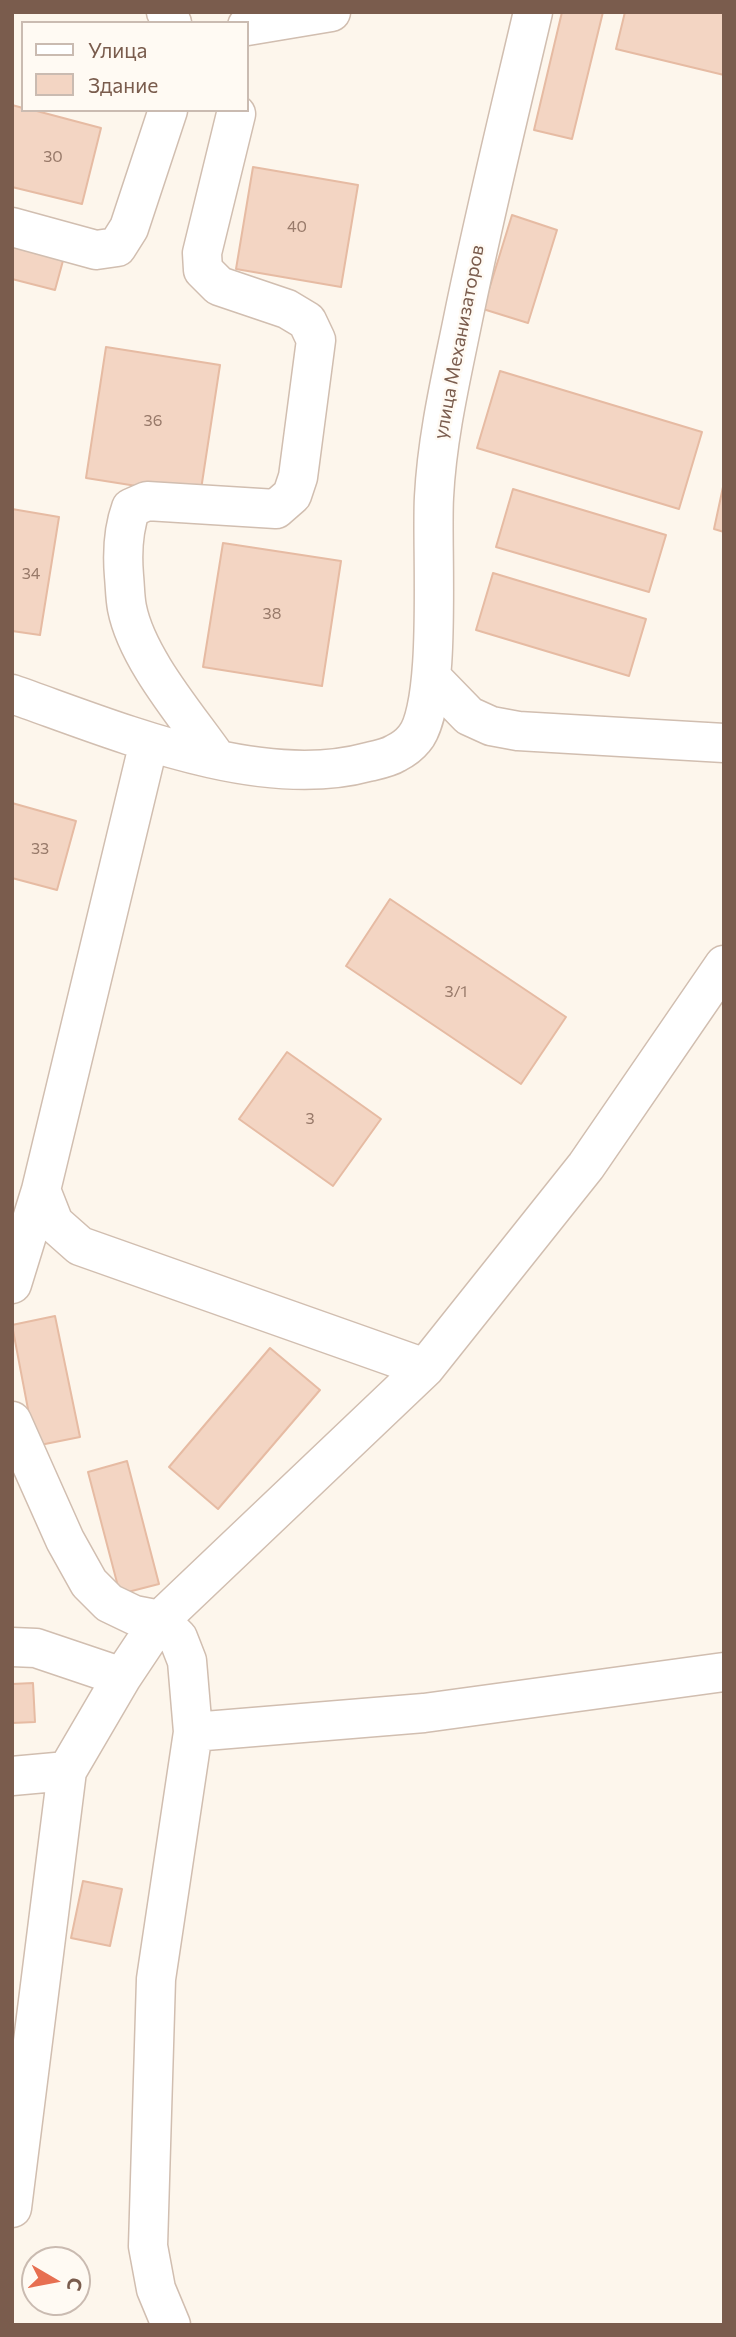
<!DOCTYPE html>
<meta charset="utf-8">
<style>
body{margin:0}
#map{position:relative;width:736px;height:2337px;overflow:hidden;background:#fdf6ec;font-family:Commissioner,sans-serif}
canvas{display:block}
.frame{position:absolute;inset:0;border:14px solid #7a5c4d;pointer-events:none}
.legend{position:absolute;left:21px;top:21px;width:228px;height:91px;box-sizing:border-box;background:#fffaf3;border:2px solid #cabbb1;margin:0;padding:9px 12px;list-style:none;font-size:21px;color:#7a5c4d}
.legend li{display:flex;align-items:center;gap:14px;height:35px}
.legend b{width:35px;border:2px solid #cabbb1}
.north{position:absolute;left:21px;top:2246px;width:70px;height:70px;box-sizing:border-box;background:#fffaf3;border:2px solid #cabbb1;border-radius:50%;rotate:100deg;font-size:19px;font-weight:700;line-height:28px;text-align:center;color:#7a5c4d}
.north::after{content:'';display:block;margin:auto;width:24px;height:32px;background:#e76f51;clip-path:polygon(50% 0,100% 100%,50% 72%,0 100%)}
</style>
<div id="map">
<canvas width="736" height="2337"></canvas>
<div class="frame"></div>
<ul class="legend">
<li><b style="height:9px;background:#fff"></b>Улица</li>
<li><b style="height:19px;background:#f3d5c3"></b>Здание</li>
</ul>
<div class="north">С</div>
</div>
<script>
const context = document.querySelector('canvas').getContext('2d');
context.lineJoin = 'round';
function fill(path, color) { context.fillStyle = color; context.fill(path, 'evenodd'); }
function strokePath(path, color, width, dash) { context.strokeStyle = color; context.lineWidth = width; context.lineCap = dash ? 'butt' : 'round'; context.setLineDash(dash || []); context.stroke(path); }
function label(font, color, halo, rows, align = 'center') {
  context.font = font + ' Commissioner,sans-serif'; context.lineWidth = 5; context.setLineDash([]); context.textBaseline = 'middle'; context.strokeStyle = halo; context.fillStyle = color; for (const [text, x, y, turn = 0] of rows) {
    context.save(); context.translate(x, y); context.rotate((+turn || 0) * Math.PI / 180); context.textAlign = isNaN(turn) ? turn : align; if (halo) context.strokeText(text, 0, 0); context.fillText(text, 0, 0); context.restore();
  }
}
const building = new Path2D(`
 M 562,12 L 603,12 L 572,139 L 534,130 Z
 M 625,12 L 724,12 L 724,75 L 616,49 Z
 M 12,105 L 23,108 L 23,110 L 33,110 L 101,128 L 82,204 L 12,187 Z
 M 253,167 L 358,185 L 341,287 L 236,269 Z
 M 512,215 L 557,230 L 528,323 L 483,309 Z
 M 12,243 L 64,257 L 55,290 L 12,279 Z
 M 106,347 L 220,365 L 200,496 L 86,478 Z
 M 500,371 L 702,432 L 679,509 L 477,448 Z
 M 723,487 L 724,487 L 724,532 L 714,529 Z
 M 513,489 L 666,535 L 649,592 L 496,547 Z
 M 12,509 L 59,517 L 40,635 L 12,631 Z
 M 223,543 L 341,561 L 322,686 L 203,667 Z
 M 493,573 L 646,619 L 629,676 L 476,630 Z
 M 12,803 L 76,821 L 57,890 L 12,878 Z
 M 390,899 L 566,1017 L 521,1084 L 346,966 Z
 M 287,1052 L 381,1119 L 333,1186 L 239,1119 Z
 M 55,1316 L 80,1437 L 35,1446 L 12,1325 Z
 M 270,1348 L 320,1390 L 218,1509 L 169,1467 Z
 M 127,1461 L 159,1584 L 120,1594 L 88,1472 Z
 M 33,1683 L 35,1722 L 12,1723 L 12,1684 Z
 M 83,1881 L 122,1889 L 110,1946 L 71,1938 Z`);
const minor = new Path2D(`
 M 166,12 L 172,23
 M 247,26 L 331,12
 M 12,227 L 96,250 L 117,247 L 129,228 L 168,110
 M 432,678 L 469,716 L 491,726 L 518,731 L 724,743
 M 12,694 C 115,730 259,792 368,762 C 377,760 388,758 396,753 C 402,750 410,744 414,739 C 443,707 431,546 434,497 C 437,437 451,378 463,319 C 484,216 509,114 533,12
 M 149,742 L 41,1190 L 54,1223 L 80,1246 L 425,1368
 M 217,759 C 187,716 137,659 127,608 C 125,598 125,586 124,576 C 122,552 123,530 131,508 L 147,501 L 276,509 L 292,495 L 298,477 L 316,340 L 307,321 L 287,309 L 219,286 L 203,270 L 202,253 L 236,114
 M 12,1284 L 41,1190
 M 12,1421 L 65,1540 L 89,1583 L 109,1603 L 134,1615 L 160,1620 L 178,1638 L 187,1661 L 193,1732 L 156,1979 L 148,2246 L 156,2289 L 171,2325
 M 12,1647 L 36,1648 L 122,1677
 M 193,1732 L 424,1713 L 724,1672
 M 12,1776 L 67,1771
 M 12,2208 L 67,1771 L 122,1677 L 160,1620 L 425,1368 L 586,1166 L 724,965`);
const numberNames = [
 ["30",53,157],
 ["40",297,227],
 ["36",153,421],
 ["34",31,574],
 ["38",272,614],
 ["33",40,849],
 ["3/1",456,992],
 ["3",310,1119]
];
const streetNames = [
 ["улица Механизаторов",459,342,-79]
];
fill(building, '#f3d5c3');
strokePath(building, '#e6bba3', 2);
strokePath(minor, '#d1beb0', 41);
strokePath(minor, '#fff', 38);
label('16px', '#987a6a', null, numberNames);
label('19px', '#7a5c4d', '#fffaf3', streetNames);
</script>
